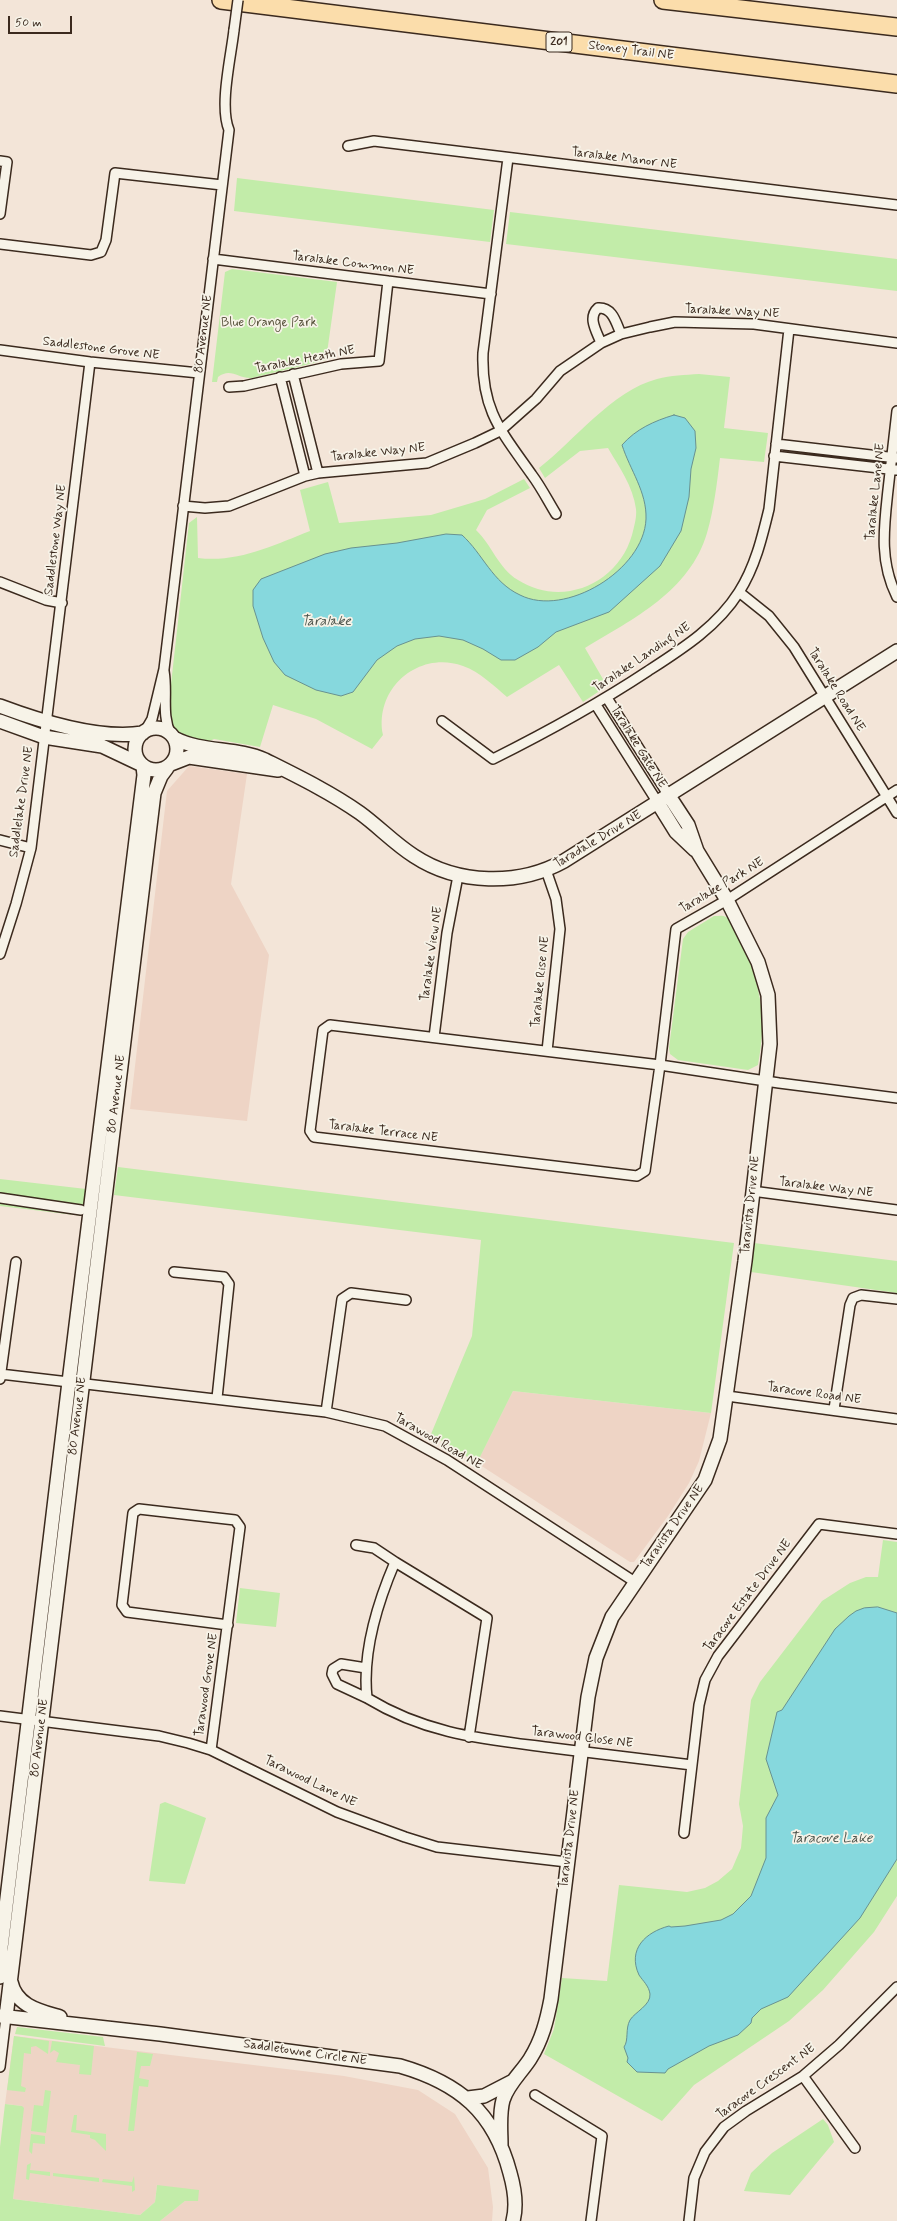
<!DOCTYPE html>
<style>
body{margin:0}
#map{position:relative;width:897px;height:2221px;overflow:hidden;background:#f3e5d8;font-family:Mynerve,sans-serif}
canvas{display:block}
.scale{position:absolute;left:8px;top:16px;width:64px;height:18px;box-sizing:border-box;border:2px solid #3b2a1e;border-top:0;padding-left:5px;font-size:12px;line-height:14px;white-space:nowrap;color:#3b2a1e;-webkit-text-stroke:3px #f7f3e8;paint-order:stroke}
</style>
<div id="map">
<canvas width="897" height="2221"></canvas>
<div class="scale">50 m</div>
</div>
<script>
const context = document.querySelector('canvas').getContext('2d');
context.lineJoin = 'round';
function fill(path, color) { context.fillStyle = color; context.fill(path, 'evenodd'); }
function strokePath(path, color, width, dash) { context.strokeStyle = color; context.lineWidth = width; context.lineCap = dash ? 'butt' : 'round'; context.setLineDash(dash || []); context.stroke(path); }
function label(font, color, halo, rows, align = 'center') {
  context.font = font + ' Mynerve,sans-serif'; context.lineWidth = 3.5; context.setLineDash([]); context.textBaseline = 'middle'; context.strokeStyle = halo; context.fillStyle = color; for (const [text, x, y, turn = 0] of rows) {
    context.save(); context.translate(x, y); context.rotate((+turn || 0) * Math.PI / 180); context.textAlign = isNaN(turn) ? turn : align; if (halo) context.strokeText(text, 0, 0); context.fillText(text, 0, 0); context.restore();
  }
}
const built = new Path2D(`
 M 189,766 L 247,774 L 231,884 L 269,955 L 247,1121 L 130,1109 L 167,791 Z
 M 513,1391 L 711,1413 L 699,1461 L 689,1483 L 668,1516 L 634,1562 L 630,1562 L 477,1463 Z
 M 14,2036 L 344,2076 L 418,2090 L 455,2114 L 488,2168 L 493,2207 L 492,2221 L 160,2221 L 185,2201 L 157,2185 L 155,2202 L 140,2215 L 13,2199 L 22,2106 L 5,2104 Z`);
const green = new Path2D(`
 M 237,178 L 494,210 L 490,242 L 234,211 Z
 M 510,212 L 897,259 L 897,291 L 506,244 Z
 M 232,269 L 337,282 L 326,360 L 252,378 C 238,379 231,367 218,377 L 217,382 L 212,382 L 225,272 Z
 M 699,374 L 730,377 L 724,428 L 768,433 L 764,462 L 720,458 C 717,483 714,509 707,533 C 690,591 633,619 585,648 L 607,686 L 583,702 L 559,665 L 507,697 C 494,686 480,672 463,666 C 418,650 374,689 383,735 L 372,749 L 316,719 L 273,705 L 260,747 L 214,739 L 205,743 C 178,737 169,731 169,702 L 189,523 L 197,517 L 198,558 C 238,563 274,545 310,531 L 300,490 L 328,482 L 339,523 L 431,515 L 485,499 L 524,479 L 530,488 L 487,510 L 476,530 C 492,545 498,568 518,580 C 562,608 618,584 632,535 C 634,527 637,517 636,509 C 633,486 619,467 608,448 L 580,451 L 545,478 L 539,468 C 575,440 612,391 657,379 C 671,375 685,375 699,374 Z
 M 714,916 C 718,916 723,915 726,917 C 744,926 761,994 762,1013 C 763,1031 761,1048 758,1065 L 748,1070 L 678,1060 L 670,1054 L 669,1048 L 683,939 L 688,932 Z
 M 118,1167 L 734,1243 L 711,1413 L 513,1391 L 477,1463 L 431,1434 L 472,1336 L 481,1240 L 114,1195 Z
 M 0,1179 L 86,1189 L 83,1216 L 0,1206 Z
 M 754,1243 L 897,1261 L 897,1293 L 751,1272 Z
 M 883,1540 L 897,1542 L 897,1896 L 874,1932 L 823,1990 L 789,2021 L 694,2085 L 662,2121 L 544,2054 L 554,2029 L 562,1978 L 607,1981 L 619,1885 L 687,1892 L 705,1888 L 718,1881 L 732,1869 L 741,1848 L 743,1826 L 739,1804 L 751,1700 L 760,1682 L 822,1601 L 850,1583 L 866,1577 L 878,1577 Z
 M 240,1588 L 280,1593 L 276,1627 L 236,1623 Z
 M 165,1802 L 206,1818 L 185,1884 L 149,1881 L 160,1804 Z
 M 17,2027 L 103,2037 L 105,2046 L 15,2034 Z
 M 14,2036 L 49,2041 L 48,2054 L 36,2046 L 31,2047 L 31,2054 L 24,2053 L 21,2086 L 26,2088 L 25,2092 L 7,2090 Z
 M 52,2041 L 94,2046 L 91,2075 L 79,2074 L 80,2065 L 56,2062 L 59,2053 L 54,2050 L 50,2053 Z
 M 137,2052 L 153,2054 L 150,2066 L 141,2066 L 139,2078 L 149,2080 L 148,2087 L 139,2086 L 134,2131 L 128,2131 Z
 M 45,2090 L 51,2091 L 46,2133 L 31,2131 L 34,2105 L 43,2106 Z
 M 5,2104 L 22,2106 L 24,2108 L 13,2199 L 140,2215 L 155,2202 L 157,2185 L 199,2190 L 198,2201 L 185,2201 L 160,2221 L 0,2221 L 0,2147 Z
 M 74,2115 L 77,2115 L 76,2130 L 106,2134 L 106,2151 L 95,2140 L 90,2138 L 90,2135 L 71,2132 Z
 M 823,2119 L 828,2125 L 834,2142 L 790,2195 L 744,2191 L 751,2173 L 772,2153 Z
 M 31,2134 L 45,2136 L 45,2144 L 33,2143 L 32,2154 L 29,2151 Z
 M 31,2163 L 30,2170 L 50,2172 L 50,2176 L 30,2173 L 29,2180 L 26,2179 L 27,2165 Z
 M 53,2173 L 99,2178 L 99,2182 L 53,2176 Z
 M 134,2176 L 135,2190 L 132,2192 L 132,2186 L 102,2182 L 103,2179 L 132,2182 Z`);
const water = new Path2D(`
 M 674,415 L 685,418 L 695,431 L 696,448 L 691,469 L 689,497 L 681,531 L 660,566 L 609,612 L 556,632 L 538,647 L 515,660 L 501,660 L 483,649 L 463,640 L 439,636 L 415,639 L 397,646 L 377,660 L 353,692 L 341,696 L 316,690 L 285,675 L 274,662 L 263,638 L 253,606 L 253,590 L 261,579 L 325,554 L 351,548 L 397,543 L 446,534 L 462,535 C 483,554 492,582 520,595 C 565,618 644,570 646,519 C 647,492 630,470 622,445 C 636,429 654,421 674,415 Z
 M 878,1607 L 897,1613 L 897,1859 L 860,1918 L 788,1997 L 761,2009 L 752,2018 L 751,2023 L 738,2035 L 709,2046 L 668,2069 L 665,2073 L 637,2072 L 627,2062 L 628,2058 L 624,2047 C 629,2040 625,2029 630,2020 C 635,2012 651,2005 650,1994 C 649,1986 643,1981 639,1975 C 627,1949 646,1932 669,1926 L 671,1927 L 685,1926 L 721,1920 L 733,1914 L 751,1896 L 766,1858 L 766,1818 L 778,1795 L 766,1759 L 777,1712 L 782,1710 L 835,1629 L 849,1616 L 856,1611 L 864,1608 Z`);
const street = new Path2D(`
 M 348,146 L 374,141 L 897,205
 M 508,158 L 483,353 C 481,410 501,431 532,475 C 541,487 548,501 556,514
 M 0,161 L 7,162 L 0,214
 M 0,244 L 91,255 L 101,252 L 106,240 L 115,173 L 222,185
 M 213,259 L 491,294
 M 601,343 C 597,332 587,318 598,308 C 613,307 616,323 621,334
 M 0,350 L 90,362 L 199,373
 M 293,374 L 318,473
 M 280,377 L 305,476
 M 229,387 L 244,386 L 341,364 L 379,361 L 388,281
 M 897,411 C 894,437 891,463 888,490 C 884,527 879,561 897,597
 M 776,444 L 897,458
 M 774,456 L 897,470
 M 183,506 L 205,508 L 229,506 L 305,476 L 318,473 L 427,463 L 475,443 L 500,431 L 536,399 L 560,371 L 601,343 L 621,334 L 650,327 L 675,322 L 754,324 L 897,343
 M 0,582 L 46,600 L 62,603
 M 739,592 L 769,616 L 794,647 L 897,813
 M 164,671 C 168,694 161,714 171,735
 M 607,698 L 669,796
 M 596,705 L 658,803
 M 442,721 L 493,759 C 547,732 598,704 648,671 C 682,649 717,627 739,592 C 755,567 762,538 769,509 L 789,329
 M 145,731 L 152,719 L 164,669 L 229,130 C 219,106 231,57 234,30
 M 897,790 L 727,900 L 676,929 L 660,1065 L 645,1171 L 637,1176 L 314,1137 L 310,1131 L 323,1030 L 330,1025 L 660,1065 L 779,1083 L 897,1098
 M 0,840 L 31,848
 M 546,870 L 556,899 L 560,929 L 547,1051
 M 0,954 L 16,904 L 31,848 L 90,362
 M 434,1037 L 447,933 L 458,876
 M 752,1191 L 897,1210
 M 0,1198 L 81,1210
 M 174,1272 L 224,1277 L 229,1284 L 217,1398
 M 0,1374 L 326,1412 L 385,1426 L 447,1460 L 635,1582
 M 0,1379 L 16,1262
 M 727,1396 L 897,1419
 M 834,1409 L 850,1305 L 853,1298 L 861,1295 L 897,1299
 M 326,1412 L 342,1299 L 351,1293 L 406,1300
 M 356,1545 L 374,1548 L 395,1562
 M 366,1668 L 341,1664 L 333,1669 L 332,1674 L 337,1684 L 367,1698
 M 0,1716 L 159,1736 L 188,1743 L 211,1750 L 337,1812 L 405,1837 L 437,1847 L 567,1862
 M 469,1737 L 487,1618 L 395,1562 C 377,1604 362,1653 367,1698 C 428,1735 484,1739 553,1748 C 599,1754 645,1759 692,1765
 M 211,1750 L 240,1527 L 235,1520 L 139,1509 L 133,1513 L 122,1605 L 127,1612 L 228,1625
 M 684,1833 L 699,1705 L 705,1680 L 718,1656 L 819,1524 L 897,1534
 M 0,2067 L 6,2017
 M 803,2076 L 855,2148
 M 535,2095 L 602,2136 L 591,2221
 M 689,2221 L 694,2178 L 705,2152 L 724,2127 L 746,2111 L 803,2076 L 839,2045 L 897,1987`);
const secondary = new Path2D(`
 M 0,706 C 40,721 100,740 143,733
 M 0,721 L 44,737 L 102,746 L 140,764
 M135 749a21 21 0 1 1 42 0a21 21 0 1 1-42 0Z
 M 174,738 C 202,753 236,747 265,760 C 297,776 330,792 360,813 C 378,826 395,844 414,856 C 458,885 519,886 564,861 L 897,651
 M 171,764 L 189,757 L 278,770
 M 658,803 L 676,832 L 695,850
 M 0,1977 L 1,1948 L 69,1382 L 144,775 L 143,766
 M 11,1982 C 16,2006 40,2011 60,2017
 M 0,2016 L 160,2034 L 400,2066 C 459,2083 494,2112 510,2173 C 514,2187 517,2206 513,2221
 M 6,2017 L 154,793 L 161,776 L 167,768
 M 468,2098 L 484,2096 L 513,2081
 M 501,2146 C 501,2131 499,2114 503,2100 C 508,2084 521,2073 530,2059 C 542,2040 547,2020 551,1999 L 588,1697 L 596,1658 L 612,1617 L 705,1480 L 720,1439 L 745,1261 L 770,1044 L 768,995 L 758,962 L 727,900 L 697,851 L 688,825 L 669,796`);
const highway = new Path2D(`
 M 221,0 L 897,84
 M 663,0 L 897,27`);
const streetBridge = new Path2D(`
 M 234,30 L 238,0`);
const shields = [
 [559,42,26]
];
const shieldNames = [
 ["201",559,42]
];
const streetNames = [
 ["Stoney Trail NE",631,51,7],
 ["Taralake Manor NE",624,159,7],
 ["Taralake Common NE",353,264,7],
 ["Taralake Way NE",732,312,3],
 ["80 Avenue NE",204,334,-83],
 ["Saddlestone Grove NE",101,349,7],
 ["Taralake Heath NE",305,360,-11],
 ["Taralake Way NE",378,453,-6],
 ["Taralake Lane NE",876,492,-84],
 ["Saddlestone Way NE",56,540,-83],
 ["Taralake Landing NE",642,658,-34],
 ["Taralake Road NE",836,690,58],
 ["Taralake Gate NE",638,747,58],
 ["Saddlelake Drive NE",22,802,-82],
 ["Taradale Drive NE",598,840,-31],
 ["Taralake Park NE",722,886,-31],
 ["Taralake View NE",432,954,-82],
 ["Taralake Rise NE",541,982,-84],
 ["80 Avenue NE",117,1094,-83],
 ["Taralake Terrace NE",383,1132,7],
 ["Taralake Way NE",826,1188,7],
 ["Taravista Drive NE",751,1205,-84],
 ["Taracove Road NE",814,1394,8],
 ["80 Avenue NE",78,1416,-83],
 ["Tarawood Road NE",438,1442,30],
 ["Taravista Drive NE",673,1527,-55],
 ["Taracove Estate Drive NE",748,1596,-53],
 ["Tarawood Grove NE",207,1685,-82],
 ["80 Avenue NE",40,1738,-83],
 ["Tarawood Close NE",582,1738,7],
 ["Tarawood Lane NE",310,1782,26],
 ["Taravista Drive NE",570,1839,-83],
 ["Saddletowne Circle NE",305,2053,8],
 ["Taracove Crescent NE",766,2082,-36]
];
const parkNames = [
 ["Blue Orange Park",269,323]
];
const waterNames = [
 ["Taralake",326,622],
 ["Taracove Lake",831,1839]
];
fill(built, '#eed4c5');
fill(green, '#c2eca9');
fill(water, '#86d8dd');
strokePath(water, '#689291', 1);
strokePath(street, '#3b2a1e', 12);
strokePath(secondary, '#3b2a1e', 16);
strokePath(highway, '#3b2a1e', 20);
strokePath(street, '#f7f3e8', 9);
strokePath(secondary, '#f7f3e8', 13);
strokePath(highway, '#fbddab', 17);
strokePath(streetBridge, '#3b2a1e', 12, []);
strokePath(streetBridge, '#f7f3e8', 9);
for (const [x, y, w] of shields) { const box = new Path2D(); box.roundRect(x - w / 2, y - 10, w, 20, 3); context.fillStyle = '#f7f3e8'; context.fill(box); strokePath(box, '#3b2a1e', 1); }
label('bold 12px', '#3b2a1e', null, shieldNames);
label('13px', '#3b2a1e', '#f7f3e8', streetNames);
label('13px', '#56513a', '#f7f3e8', parkNames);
label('italic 14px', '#4e564e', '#f7f3e8', waterNames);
</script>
